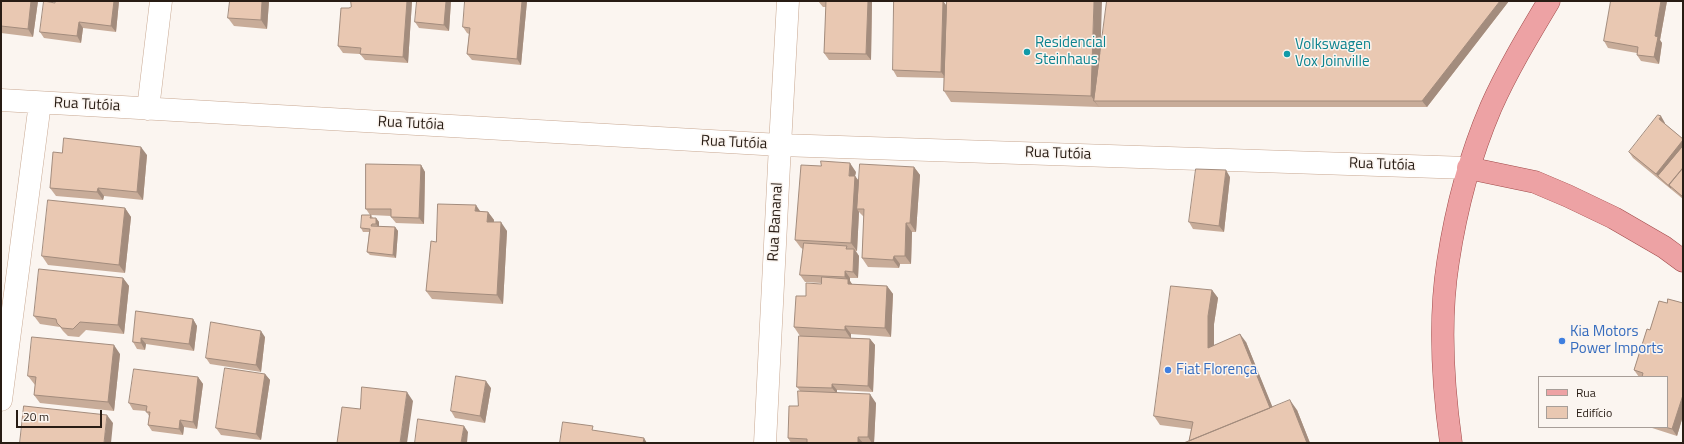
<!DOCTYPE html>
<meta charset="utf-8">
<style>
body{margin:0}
#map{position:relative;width:1684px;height:444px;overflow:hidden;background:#fbf5f0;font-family:"Titillium Web",sans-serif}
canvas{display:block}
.frame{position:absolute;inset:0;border:2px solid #281c14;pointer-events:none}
.legend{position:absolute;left:1538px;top:376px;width:130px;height:52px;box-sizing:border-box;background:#fbf5f0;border:1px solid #a79e98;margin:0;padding:5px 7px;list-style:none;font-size:12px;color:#281c14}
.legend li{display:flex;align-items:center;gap:8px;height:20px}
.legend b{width:20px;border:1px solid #a79e98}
.scale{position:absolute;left:16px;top:410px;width:86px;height:18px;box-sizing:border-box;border:2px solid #281c14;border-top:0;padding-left:5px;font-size:12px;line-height:14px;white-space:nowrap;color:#281c14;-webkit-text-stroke:3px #fbf5f0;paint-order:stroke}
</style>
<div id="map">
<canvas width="1684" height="444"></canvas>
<div class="frame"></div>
<ul class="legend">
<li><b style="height:5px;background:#eda2a4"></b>Rua</li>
<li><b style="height:11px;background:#e9c8b2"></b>Edifício</li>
</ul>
<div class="scale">20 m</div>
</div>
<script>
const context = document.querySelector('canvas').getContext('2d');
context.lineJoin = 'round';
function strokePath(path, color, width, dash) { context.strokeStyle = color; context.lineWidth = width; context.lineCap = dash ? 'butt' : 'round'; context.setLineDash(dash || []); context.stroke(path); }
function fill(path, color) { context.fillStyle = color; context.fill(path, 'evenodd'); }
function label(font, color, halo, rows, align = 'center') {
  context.font = font + ' "Titillium Web",sans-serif'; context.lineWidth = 3; context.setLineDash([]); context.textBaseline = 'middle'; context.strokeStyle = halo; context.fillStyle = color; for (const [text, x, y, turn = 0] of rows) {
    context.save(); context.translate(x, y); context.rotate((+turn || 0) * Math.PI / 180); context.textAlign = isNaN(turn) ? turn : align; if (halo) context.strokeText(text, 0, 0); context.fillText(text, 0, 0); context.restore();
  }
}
const minor = new Path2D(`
 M 1,100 L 780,145 L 765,443
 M 148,109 L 161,1
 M 1,400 L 40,103`);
const tertiary = new Path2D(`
 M 788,1 L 780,145 L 1468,168`);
const primary = new Path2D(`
 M 1468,168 L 1535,182 L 1568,196 L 1614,218 L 1664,247 L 1683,261
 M 1451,443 C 1443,386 1439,319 1448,262 C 1456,209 1470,156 1491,107 C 1507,71 1528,36 1549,1`);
const wall = new Path2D(`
 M 1,1 L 38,1 L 33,37 L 1,33 Z
 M 119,1 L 116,32 L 83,28 L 81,43 L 44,38 L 40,32 L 55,3 Z
 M 269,1 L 267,29 L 234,26 L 228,18 Z
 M 412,1 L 408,63 L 365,60 L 360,54 L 343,53 L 338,46 L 349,8 Z
 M 451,1 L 449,31 L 419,28 L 415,22 Z
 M 527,1 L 521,65 L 472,60 L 467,54 L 469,34 L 467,33 L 463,27 Z
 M 818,1 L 872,1 L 871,60 L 829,60 L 824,53 L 826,7 L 823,7 Z
 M 943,1 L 947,6 L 1101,53 L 1107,1 L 1509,1 L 1427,107 L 1099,107 L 951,102 L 944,91 L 944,78 L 897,77 L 893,70 Z
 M 1611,1 L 1667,1 L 1660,40 L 1662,43 L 1659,64 L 1641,61 L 1637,55 L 1637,53 L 1608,48 L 1604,41 Z
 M 1665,123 L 1665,124 L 1683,139 L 1683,199 L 1633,158 L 1629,152 Z
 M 62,153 L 147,155 L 143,200 L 104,196 L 103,200 L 56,196 L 50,188 Z
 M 421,165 L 425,172 L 424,224 L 396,223 L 391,217 L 391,216 L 371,215 L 373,218 L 376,218 L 379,222 L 379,226 L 395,227 L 398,231 L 396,258 L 370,255 L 367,252 L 369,232 L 363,232 L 361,228 L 370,215 L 366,209 Z
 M 914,167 L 920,175 L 916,232 L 912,232 L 911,264 L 900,264 L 899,268 L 868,267 L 862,258 L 864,217 L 859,212 L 857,251 L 856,251 L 859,256 L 858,278 L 850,278 L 850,281 L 852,284 L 887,286 L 893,294 L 891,337 L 851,334 L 851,338 L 870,339 L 875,345 L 873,392 L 837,390 L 837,393 L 876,403 L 874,443 L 791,443 L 788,438 L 798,406 L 800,391 L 797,387 L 800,336 L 794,327 L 806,296 L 821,284 L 821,283 L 805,282 L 800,275 L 803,249 L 801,248 L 795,240 L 856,172 L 855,176 L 859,181 Z
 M 1230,177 L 1224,232 L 1193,229 L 1189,222 Z
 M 125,208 L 131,217 L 125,273 L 48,265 L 42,256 Z
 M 480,211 L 488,212 L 494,220 L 494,222 L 507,231 L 503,304 L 432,299 L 426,291 L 436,242 Z
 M 123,278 L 129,286 L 124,334 L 86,330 L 79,337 L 68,336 L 63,331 L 60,327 L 40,324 L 34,316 Z
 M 1212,290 L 1218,298 L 1214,324 L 1214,345 L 1246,342 L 1272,407 L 1297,410 L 1310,443 L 1184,443 L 1189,441 L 1191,429 L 1160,425 L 1154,416 Z
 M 1668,299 L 1683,303 L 1683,416 L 1677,436 L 1649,427 L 1667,427 L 1667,377 L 1639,377 L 1634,370 L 1647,329 L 1650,330 L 1659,301 L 1667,303 Z
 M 136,311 L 193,319 L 197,326 L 194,351 L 146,344 L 145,350 L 137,349 L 133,342 Z
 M 265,337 L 261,372 L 210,364 L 206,358 Z
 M 120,354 L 114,411 L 40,403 L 34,395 L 35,385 L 28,376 Z
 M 265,374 L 270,380 L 261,440 L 221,435 L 216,428 Z
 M 198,377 L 203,384 L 197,429 L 184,427 L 183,435 L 152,431 L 148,425 L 149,416 L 146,411 L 133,410 L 129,403 Z
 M 491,388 L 485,423 L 455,418 L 451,411 Z`);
const shadedWall = new Path2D(`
 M 31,1 L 38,1 L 33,37 L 28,29 Z
 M 114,1 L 119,1 L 116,32 L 111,26 Z
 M 262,1 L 269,1 L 267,29 L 261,20 Z
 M 407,1 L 412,1 L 408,63 L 403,57 Z
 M 446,1 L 451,1 L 449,31 L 444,25 Z
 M 522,1 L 527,1 L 521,65 L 517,59 Z
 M 868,1 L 872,1 L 871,60 L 866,54 Z
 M 943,1 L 948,8 L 946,78 L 941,72 Z
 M 1094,1 L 1102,1 L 1099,101 L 1094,101 L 1099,107 L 1091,96 Z
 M 1500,1 L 1509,1 L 1427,107 L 1422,101 Z
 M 1661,1 L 1667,1 L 1660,40 L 1662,43 L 1659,64 L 1654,57 L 1655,36 Z
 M 79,22 L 83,28 L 81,43 L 77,36 Z
 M 1661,116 L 1665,123 L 1663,125 L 1659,119 Z
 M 1683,140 L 1683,152 L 1658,176 L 1656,174 Z
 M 141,147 L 147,155 L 143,200 L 137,192 Z
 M 850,163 L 856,172 L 855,176 L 861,184 L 857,209 L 859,212 L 857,251 L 851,243 L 849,176 Z
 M 421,165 L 425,172 L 424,224 L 419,218 Z
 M 914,167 L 920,175 L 916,232 L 910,223 Z
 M 1226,170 L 1230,177 L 1224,232 L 1219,226 Z
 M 98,188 L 104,196 L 103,200 L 97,192 Z
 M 476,205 L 482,214 L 475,211 Z
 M 125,208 L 131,217 L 125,273 L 119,265 Z
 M 488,212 L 494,220 L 493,230 L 487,222 Z
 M 376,218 L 379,222 L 379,228 L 376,224 Z
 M 501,222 L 507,231 L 503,304 L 497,295 Z
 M 906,223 L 912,232 L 911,264 L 905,256 Z
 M 395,227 L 398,231 L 396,258 L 393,255 Z
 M 854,249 L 859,256 L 858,278 L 853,272 Z
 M 894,256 L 900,264 L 899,268 L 893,260 Z
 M 845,271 L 850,278 L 850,281 L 854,287 L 848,284 L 848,282 L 845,277 Z
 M 123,278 L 129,286 L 124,334 L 118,325 Z
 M 887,286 L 893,294 L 891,337 L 885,328 Z
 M 1212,290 L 1218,298 L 1214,324 L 1214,356 L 1208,348 L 1208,316 Z
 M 193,319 L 197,326 L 194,351 L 189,344 Z
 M 845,326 L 851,334 L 851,339 L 845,330 Z
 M 261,331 L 265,337 L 261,372 L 256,365 Z
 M 1240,334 L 1246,342 L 1277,418 L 1271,410 Z
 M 141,338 L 146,344 L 145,350 L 141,343 Z
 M 870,339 L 875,345 L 873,392 L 868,386 Z
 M 114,345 L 120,354 L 114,411 L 108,402 Z
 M 265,374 L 270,380 L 261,440 L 256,434 Z
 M 198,377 L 203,384 L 197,429 L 193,422 Z
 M 486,381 L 491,388 L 485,423 L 480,416 Z
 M 832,384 L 837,390 L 837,394 L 832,388 Z
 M 407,392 L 413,401 L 407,443 L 400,443 Z
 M 870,394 L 876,403 L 874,443 L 872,443 L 868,437 Z
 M 1683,395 L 1683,416 L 1677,436 L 1672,429 Z
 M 1290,400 L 1297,410 L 1310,443 L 1307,443 Z
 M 107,415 L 113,423 L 111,443 L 104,443 Z
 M 180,420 L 184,427 L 183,435 L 179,429 Z
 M 464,426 L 468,432 L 467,443 L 461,443 Z
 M 858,437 L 863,443 L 858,443 Z
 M 644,438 L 647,443 L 643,443 Z`);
const building = new Path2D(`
 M 1,1 L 31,1 L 28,29 L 1,26 Z
 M 44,1 L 55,3 L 55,1 L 114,1 L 111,26 L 79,22 L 77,36 L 40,32 Z
 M 230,1 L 262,1 L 261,20 L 228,18 Z
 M 351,1 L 407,1 L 403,57 L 360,54 L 361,48 L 338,46 L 341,8 L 349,8 L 351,7 Z
 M 417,1 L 446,1 L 444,25 L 415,22 Z
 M 465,1 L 522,1 L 517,59 L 467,54 L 470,28 L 463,27 Z
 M 818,1 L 868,1 L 866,54 L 824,53 L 826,1 Z
 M 894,1 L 943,1 L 941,72 L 893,70 Z
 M 947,1 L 1094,1 L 1091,96 L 944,91 Z
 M 1107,1 L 1500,1 L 1422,101 L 1094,101 Z
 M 1611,1 L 1661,1 L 1655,36 L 1658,37 L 1654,57 L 1637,55 L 1638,47 L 1604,41 Z
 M 1658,115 L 1661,116 L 1659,119 L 1683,139 L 1683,140 L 1656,174 L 1629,152 Z
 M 64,138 L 141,147 L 137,192 L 98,188 L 97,192 L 50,188 L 53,152 L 62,153 Z
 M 1683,146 L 1683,168 L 1669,185 L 1671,188 L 1658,176 Z
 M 821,161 L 850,163 L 849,176 L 855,176 L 851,243 L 795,240 L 801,165 L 821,166 Z
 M 366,164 L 421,165 L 419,218 L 391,217 L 391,209 L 366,209 Z
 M 860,164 L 914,167 L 910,223 L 906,223 L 905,256 L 894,256 L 893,260 L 862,258 L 864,209 L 857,209 Z
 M 1683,168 L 1683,197 L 1669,185 Z
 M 1196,169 L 1226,170 L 1219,226 L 1189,222 Z
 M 48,200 L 125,208 L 119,265 L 42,256 Z
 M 438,204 L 476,205 L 475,211 L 488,212 L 487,222 L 501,222 L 497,295 L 426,291 L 431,241 L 436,242 Z
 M 362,215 L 371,215 L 370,218 L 376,218 L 376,224 L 372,224 L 371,226 L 395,227 L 393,255 L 367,252 L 370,229 L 361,228 Z
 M 804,243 L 847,246 L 846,249 L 854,249 L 853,272 L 845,271 L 845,277 L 800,275 Z
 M 39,269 L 123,278 L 118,325 L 80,322 L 73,329 L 62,328 L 57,323 L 56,319 L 34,316 Z
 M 822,277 L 848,279 L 848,284 L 887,286 L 885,328 L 845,326 L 845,330 L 794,327 L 796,296 L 806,296 L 806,283 L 821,284 Z
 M 1171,286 L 1212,290 L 1208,316 L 1208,348 L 1240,334 L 1270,408 L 1189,441 L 1193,422 L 1154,416 Z
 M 1668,299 L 1683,303 L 1683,395 L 1672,429 L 1665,427 L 1667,427 L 1667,377 L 1642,377 L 1643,373 L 1634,370 L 1647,329 L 1650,330 L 1659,301 L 1667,303 Z
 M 136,311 L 193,319 L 189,344 L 141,338 L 141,343 L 133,342 Z
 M 211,322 L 261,331 L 256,365 L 206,358 Z
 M 799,336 L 870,339 L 868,386 L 832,384 L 832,388 L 797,387 Z
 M 32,337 L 114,345 L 108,402 L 34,395 L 36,377 L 28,376 Z
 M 225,368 L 265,374 L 256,434 L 216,428 Z
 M 134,369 L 198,377 L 193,422 L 180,420 L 179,429 L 148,425 L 150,412 L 146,412 L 147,406 L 129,403 Z
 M 456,376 L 486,381 L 480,416 L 451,411 Z
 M 362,387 L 407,392 L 400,443 L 337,443 L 342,407 L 360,409 Z
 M 798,391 L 870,394 L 868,437 L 858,437 L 858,443 L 807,443 L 807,439 L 788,438 L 789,406 L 798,406 Z
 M 1290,400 L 1307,443 L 1184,443 Z
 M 24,406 L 107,415 L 104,443 L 20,443 Z
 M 418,419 L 464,426 L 461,443 L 415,443 Z
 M 563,422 L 593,426 L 592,430 L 644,438 L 643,443 L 560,443 Z`);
const markers = [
 [1027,52,4,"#0f9aa8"],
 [1287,54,4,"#0f9aa8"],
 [1562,341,4,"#3f7fe0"],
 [1168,370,4,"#3f7fe0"]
];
const cultureNames = [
 ["Residencial",1035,43],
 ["Steinhaus",1035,60],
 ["Volkswagen",1295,45],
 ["Vox Joinville",1295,62]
];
const streetNames = [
 ["Rua Tutóia",87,105,3],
 ["Rua Tutóia",411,124,3],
 ["Rua Tutóia",734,143,3],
 ["Rua Tutóia",1058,154,2],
 ["Rua Tutóia",1382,165,2],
 ["Rua Bananal",776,222,-87]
];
const shopNames = [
 ["Kia Motors",1570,332],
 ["Power Imports",1570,349],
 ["Fiat Florença",1176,370]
];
strokePath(minor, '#c8a892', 23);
strokePath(tertiary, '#c8a892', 23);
strokePath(primary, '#a04b4a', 23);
strokePath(minor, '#fff', 22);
strokePath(tertiary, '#fff', 22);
strokePath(primary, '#eda2a4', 22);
fill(wall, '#c8ac99');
fill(shadedWall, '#a38c7d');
fill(building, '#e9c8b2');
strokePath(building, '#a38c7d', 1);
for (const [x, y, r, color] of markers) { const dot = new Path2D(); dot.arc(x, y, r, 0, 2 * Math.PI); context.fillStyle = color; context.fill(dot); strokePath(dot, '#fbf5f0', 1.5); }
label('15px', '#0d838f', '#fbf5f0', cultureNames, 'left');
label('15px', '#281c14', '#fbf5f0', streetNames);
label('15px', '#366cbe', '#fbf5f0', shopNames, 'left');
</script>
